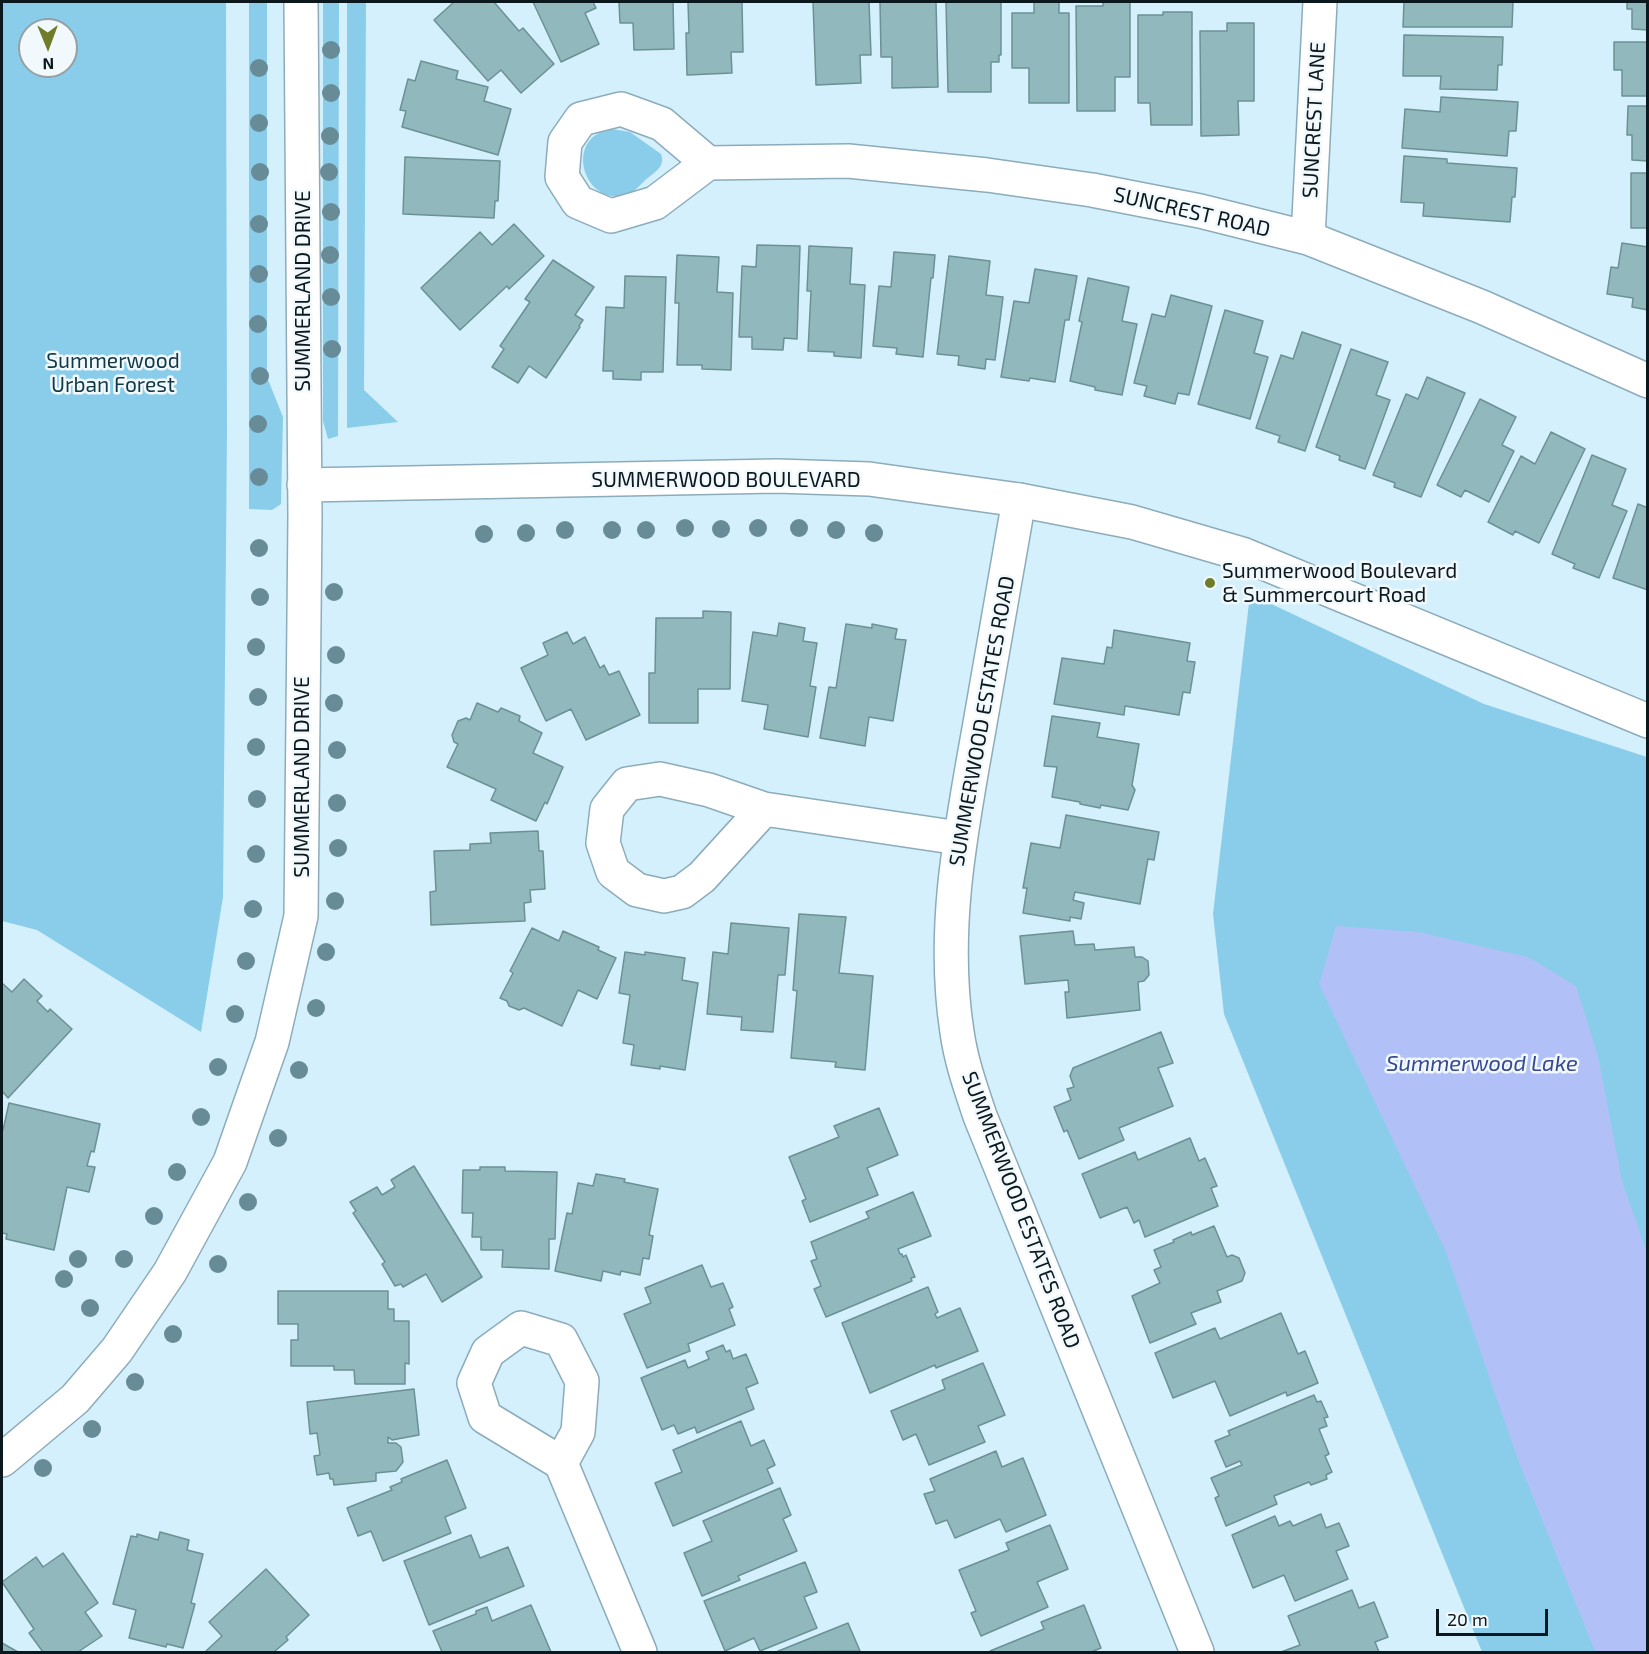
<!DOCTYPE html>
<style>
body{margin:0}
#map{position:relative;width:1649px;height:1654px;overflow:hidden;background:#d4f0fc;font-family:"Exo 2",sans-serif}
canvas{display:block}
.frame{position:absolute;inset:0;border:3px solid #0b181d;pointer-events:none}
.north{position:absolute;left:18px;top:18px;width:60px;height:60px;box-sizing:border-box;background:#f2f9fc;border:2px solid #969fa3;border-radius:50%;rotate:179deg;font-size:16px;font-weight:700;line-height:24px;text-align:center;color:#0b181d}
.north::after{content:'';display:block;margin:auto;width:21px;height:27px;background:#6f7c29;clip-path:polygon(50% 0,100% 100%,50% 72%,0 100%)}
.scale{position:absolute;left:1436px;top:1609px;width:112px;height:27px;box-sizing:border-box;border:3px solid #0b181d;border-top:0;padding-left:8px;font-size:18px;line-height:21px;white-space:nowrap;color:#0b181d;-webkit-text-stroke:4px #f2f9fc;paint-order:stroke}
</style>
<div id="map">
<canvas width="1649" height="1654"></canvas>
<div class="frame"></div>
<div class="north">N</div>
<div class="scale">20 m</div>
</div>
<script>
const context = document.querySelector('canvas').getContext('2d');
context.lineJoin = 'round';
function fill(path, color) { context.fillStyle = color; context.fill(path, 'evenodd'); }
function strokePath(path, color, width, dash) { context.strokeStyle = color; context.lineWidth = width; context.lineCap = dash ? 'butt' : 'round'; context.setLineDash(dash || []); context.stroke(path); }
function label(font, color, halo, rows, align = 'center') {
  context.font = font + ' "Exo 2",sans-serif'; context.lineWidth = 5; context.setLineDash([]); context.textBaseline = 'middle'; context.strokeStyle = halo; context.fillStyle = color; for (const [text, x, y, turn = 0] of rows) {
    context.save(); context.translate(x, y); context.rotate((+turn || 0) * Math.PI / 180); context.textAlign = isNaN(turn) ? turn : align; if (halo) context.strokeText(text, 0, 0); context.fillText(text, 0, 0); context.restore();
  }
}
const green = new Path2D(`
 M 2,2 L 226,2 L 227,430 L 223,897 L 201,1032 L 37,930 L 2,921 ZM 30,30 L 66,30 L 66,66 L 30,66 Z
 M 249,2 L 267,2 L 267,377 L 283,417 L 281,504 L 272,510 L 249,509 Z
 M 323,2 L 339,2 L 338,436 L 328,439 L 323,421 Z
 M 347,2 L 366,2 L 364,390 L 398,422 L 347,428 Z
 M 612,129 L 630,132 L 661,154 C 665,165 658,170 649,177 C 643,181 639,188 632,192 C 587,215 559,137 612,129 Z
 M 1250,594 L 1484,704 L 1647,757 L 1647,1652 L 1482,1652 L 1224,1014 L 1213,914 Z`);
const water = new Path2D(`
 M 1336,926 L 1418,932 L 1528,957 L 1576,986 L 1598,1056 L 1622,1181 L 1647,1253 L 1647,1652 L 1596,1652 L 1590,1639 L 1517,1457 L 1446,1252 L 1319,984 Z`);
const building = new Path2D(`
 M 454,2 L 494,2 L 519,31 L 523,28 L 554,64 L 521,93 L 501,70 L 488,81 L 434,20 Z
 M 533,2 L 593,2 L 596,8 L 585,13 L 599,44 L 561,62 Z
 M 619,2 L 673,2 L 674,49 L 634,50 L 633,23 L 620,23 Z
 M 688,2 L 742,2 L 743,52 L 731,52 L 732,73 L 687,75 L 686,33 L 689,33 Z
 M 813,2 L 869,2 L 871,55 L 860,55 L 861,83 L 816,85 Z
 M 880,2 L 936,2 L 938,87 L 892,88 L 892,57 L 881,57 Z
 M 946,2 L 1001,2 L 1001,55 L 999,55 L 999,62 L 991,62 L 991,92 L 948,92 Z
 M 1034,2 L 1059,2 L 1059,13 L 1069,13 L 1069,103 L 1029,103 L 1029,68 L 1012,68 L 1012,13 L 1034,13 Z
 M 1103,2 L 1130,2 L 1130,77 L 1115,77 L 1115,111 L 1077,111 L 1076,6 L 1103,6 Z
 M 1404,2 L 1519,2 L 1513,2 L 1512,27 L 1403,27 Z
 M 1627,2 L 1648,2 L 1648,30 L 1632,29 L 1632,9 L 1627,9 Z
 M 1163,12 L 1192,12 L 1192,125 L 1151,125 L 1150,103 L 1138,103 L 1138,15 L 1163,15 Z
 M 1227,23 L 1254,23 L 1254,101 L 1238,101 L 1239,135 L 1201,136 L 1200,31 L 1227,31 Z
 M 1404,35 L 1503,37 L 1502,65 L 1498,65 L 1497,90 L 1440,89 L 1441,76 L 1403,76 Z
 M 1614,42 L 1648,42 L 1648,96 L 1622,96 L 1622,70 L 1614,70 Z
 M 421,61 L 458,71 L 456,79 L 488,87 L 484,101 L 511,109 L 498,155 L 402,127 L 406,111 L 400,110 L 408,79 L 415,81 Z
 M 1441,97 L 1518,102 L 1516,131 L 1509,131 L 1507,156 L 1402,148 L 1405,109 L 1440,112 Z
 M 1628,106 L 1648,106 L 1648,161 L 1632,160 L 1632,135 L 1627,135 Z
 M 1404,156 L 1447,159 L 1447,163 L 1517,168 L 1515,197 L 1512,197 L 1510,222 L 1423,216 L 1424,203 L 1401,202 Z
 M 405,157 L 500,161 L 498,201 L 495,201 L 494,218 L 403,214 Z
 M 1631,173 L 1648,173 L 1648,228 L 1631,228 Z
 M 514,224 L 544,256 L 509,289 L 507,286 L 460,330 L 421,288 L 480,232 L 492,245 Z
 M 1622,243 L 1648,247 L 1648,310 L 1632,307 L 1633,298 L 1607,294 L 1611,267 L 1618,268 Z
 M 757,245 L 800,246 L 797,339 L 784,338 L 783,350 L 752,349 L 752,337 L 739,337 L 742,266 L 756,267 Z
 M 809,246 L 852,248 L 850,284 L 865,285 L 861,358 L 834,356 L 834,352 L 808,351 L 811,291 L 807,291 Z
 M 894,252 L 935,255 L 933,278 L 931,278 L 923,357 L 896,354 L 897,348 L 873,346 L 879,286 L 891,287 Z
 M 677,255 L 719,257 L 717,292 L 733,293 L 731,370 L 702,369 L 702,365 L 677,365 L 679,303 L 675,303 Z
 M 949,256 L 990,261 L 986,295 L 1003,297 L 995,360 L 986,359 L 985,369 L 958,365 L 959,356 L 937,354 Z
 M 553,260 L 594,287 L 575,315 L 583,320 L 579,326 L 580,327 L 546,378 L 529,366 L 518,383 L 492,367 L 504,349 L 500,346 L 530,302 L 525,299 Z
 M 1035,269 L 1077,276 L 1069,320 L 1065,320 L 1055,382 L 1030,378 L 1029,381 L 1001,377 L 1014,301 L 1029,303 Z
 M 625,276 L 666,277 L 663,372 L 641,372 L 641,380 L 613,379 L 613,371 L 603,371 L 606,307 L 624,308 Z
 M 1088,278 L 1129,287 L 1122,321 L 1137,324 L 1122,395 L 1095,390 L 1095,387 L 1070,381 L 1082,322 L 1079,321 Z
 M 1171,295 L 1212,306 L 1189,395 L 1178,393 L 1175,404 L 1144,396 L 1147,386 L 1134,383 L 1152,314 L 1165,317 Z
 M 1225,310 L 1263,321 L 1254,353 L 1268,357 L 1250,419 L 1198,404 Z
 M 1302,332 L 1341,345 L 1305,451 L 1278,442 L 1280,436 L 1256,428 L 1281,355 L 1293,359 Z
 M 1351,349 L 1388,362 L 1376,395 L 1390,400 L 1365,469 L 1339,460 L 1340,456 L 1316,447 Z
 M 1427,377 L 1465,393 L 1421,497 L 1394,487 L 1395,483 L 1373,475 L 1406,394 L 1418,399 Z
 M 1480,399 L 1516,417 L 1502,445 L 1514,451 L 1489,502 L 1465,490 L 1461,497 L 1437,485 Z
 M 1551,432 L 1585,449 L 1539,543 L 1515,531 L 1513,535 L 1488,522 L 1521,456 L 1535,464 Z
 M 1592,455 L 1626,469 L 1612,505 L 1627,511 L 1599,578 L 1573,568 L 1575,564 L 1552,554 Z
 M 1638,504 L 1648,508 L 1648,590 L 1613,578 Z
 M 703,611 L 731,612 L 730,689 L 698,689 L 698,723 L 649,723 L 649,673 L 655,673 L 656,618 L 703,618 Z
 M 779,623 L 805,628 L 803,641 L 817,643 L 810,686 L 816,687 L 808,737 L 764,729 L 768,705 L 742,701 L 753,632 L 777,636 Z
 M 846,624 L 872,628 L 872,624 L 897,629 L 895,639 L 906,640 L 893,721 L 869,717 L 865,746 L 820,738 L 829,687 L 836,688 Z
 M 1114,630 L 1190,643 L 1187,661 L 1195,662 L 1190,693 L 1183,692 L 1179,715 L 1125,706 L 1124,715 L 1054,704 L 1062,658 L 1104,664 L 1107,647 L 1112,648 Z
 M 567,632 L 573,644 L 585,637 L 600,668 L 604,665 L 609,675 L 619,671 L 640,715 L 586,740 L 571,709 L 546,721 L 521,668 L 548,655 L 543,643 Z
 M 477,703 L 498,712 L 501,708 L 520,716 L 519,721 L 542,733 L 533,753 L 563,767 L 547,804 L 545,802 L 536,821 L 491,800 L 496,789 L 447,767 L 458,744 L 454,742 L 452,735 L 458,721 L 466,718 L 470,720 Z
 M 1052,716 L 1100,723 L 1097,737 L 1139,744 L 1132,785 L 1135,790 L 1128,810 L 1101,805 L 1100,808 L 1080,804 L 1080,802 L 1052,797 L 1057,767 L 1044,766 Z
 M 1066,815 L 1159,832 L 1154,860 L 1148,859 L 1140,904 L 1075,892 L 1073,900 L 1084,903 L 1081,919 L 1070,917 L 1070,921 L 1023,913 L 1027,888 L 1023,888 L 1031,843 L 1060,848 Z
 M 538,831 L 539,851 L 543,851 L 545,889 L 530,890 L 531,902 L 524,903 L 525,921 L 431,925 L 430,892 L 436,891 L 434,851 L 470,850 L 470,844 L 491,843 L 490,833 Z
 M 799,914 L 846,917 L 839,973 L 873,976 L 865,1070 L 835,1067 L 836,1062 L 791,1058 L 797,991 L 793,990 Z
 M 731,923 L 789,928 L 785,975 L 778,975 L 773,1032 L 741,1030 L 742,1017 L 707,1014 L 713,952 L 728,954 Z
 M 532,928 L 559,941 L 563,931 L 599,947 L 598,950 L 616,958 L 597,999 L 578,990 L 562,1026 L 524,1008 L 519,1010 L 509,1006 L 507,1001 L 500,998 L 513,973 L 510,971 Z
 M 1073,931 L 1075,945 L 1094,944 L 1095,950 L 1134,947 L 1135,957 L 1142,957 L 1148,961 L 1149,975 L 1144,981 L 1138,982 L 1140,1010 L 1067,1018 L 1065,992 L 1069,992 L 1068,980 L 1025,984 L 1020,936 Z
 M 625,952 L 645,955 L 645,952 L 685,958 L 682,980 L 698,983 L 685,1070 L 660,1066 L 660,1069 L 631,1065 L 634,1045 L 623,1043 L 630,995 L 619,993 Z
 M 24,979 L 42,996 L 37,1001 L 48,1012 L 50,1009 L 72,1029 L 8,1098 L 2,1091 L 2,983 L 12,992 Z
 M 1161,1032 L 1173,1063 L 1158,1068 L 1173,1106 L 1119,1128 L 1124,1140 L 1079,1159 L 1067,1130 L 1064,1132 L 1054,1107 L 1071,1100 L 1067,1089 L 1074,1087 L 1070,1076 L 1073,1068 Z
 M 9,1103 L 100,1124 L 94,1152 L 91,1151 L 87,1166 L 95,1167 L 89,1192 L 67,1187 L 54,1250 L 6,1239 L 7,1234 L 2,1233 L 2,1130 L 3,1130 Z
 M 879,1108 L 898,1155 L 867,1168 L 878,1195 L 810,1222 L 802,1201 L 806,1199 L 789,1157 L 839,1137 L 834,1126 Z
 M 1190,1138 L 1199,1161 L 1205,1158 L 1217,1186 L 1211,1188 L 1218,1206 L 1145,1237 L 1139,1220 L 1134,1223 L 1127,1207 L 1100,1218 L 1082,1174 L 1135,1152 L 1138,1160 Z
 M 414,1166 L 482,1277 L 442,1302 L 426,1274 L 403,1287 L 401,1284 L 395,1286 L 382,1264 L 385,1262 L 353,1213 L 356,1211 L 350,1202 L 377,1187 L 382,1195 L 395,1187 L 391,1180 Z
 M 480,1167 L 505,1167 L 505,1171 L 557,1172 L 555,1239 L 549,1239 L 549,1269 L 502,1267 L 503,1250 L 481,1250 L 481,1237 L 472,1237 L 473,1213 L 462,1213 L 463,1170 L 480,1170 Z
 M 596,1174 L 625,1179 L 624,1182 L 658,1189 L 649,1235 L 653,1236 L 649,1259 L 643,1258 L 640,1275 L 621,1271 L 620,1275 L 603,1271 L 601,1281 L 555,1271 L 567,1213 L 572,1214 L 578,1183 L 593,1186 Z
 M 913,1192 L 931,1236 L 898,1249 L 900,1254 L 902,1254 L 903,1257 L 906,1255 L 915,1277 L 911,1278 L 912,1281 L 826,1317 L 814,1289 L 821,1286 L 811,1261 L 817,1259 L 811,1242 L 869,1218 L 866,1212 Z
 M 1214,1226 L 1227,1257 L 1232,1255 L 1239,1258 L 1245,1273 L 1242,1281 L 1217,1291 L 1221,1302 L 1191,1313 L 1196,1324 L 1150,1343 L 1132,1296 L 1160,1283 L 1154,1270 L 1161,1267 L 1154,1250 L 1174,1242 L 1173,1240 L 1191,1232 L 1192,1235 Z
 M 702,1265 L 711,1287 L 723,1283 L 733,1307 L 729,1309 L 735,1325 L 688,1344 L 690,1351 L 647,1368 L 624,1314 L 651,1303 L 645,1288 Z
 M 928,1287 L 938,1312 L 935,1314 L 937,1318 L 960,1308 L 978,1351 L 936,1368 L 935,1365 L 870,1393 L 842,1323 Z
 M 278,1291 L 388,1291 L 388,1309 L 394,1309 L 394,1321 L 409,1321 L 409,1364 L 405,1363 L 405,1384 L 355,1384 L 354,1370 L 334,1370 L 334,1366 L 291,1366 L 291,1340 L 298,1340 L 298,1324 L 278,1324 Z
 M 1281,1313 L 1298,1354 L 1305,1351 L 1318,1383 L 1287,1396 L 1286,1392 L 1230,1416 L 1215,1381 L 1173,1398 L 1155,1353 L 1215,1328 L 1220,1339 Z
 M 723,1345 L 726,1352 L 730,1350 L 733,1359 L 746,1354 L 758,1383 L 746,1388 L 754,1409 L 697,1433 L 695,1427 L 678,1434 L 674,1425 L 662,1430 L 641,1378 L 685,1360 L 688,1368 L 709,1359 L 706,1352 Z
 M 983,1363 L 1005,1415 L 978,1426 L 985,1442 L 929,1465 L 916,1434 L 903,1440 L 891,1411 L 945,1389 L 942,1380 Z
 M 414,1389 L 419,1435 L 392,1440 L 388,1437 L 388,1443 L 396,1443 L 401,1447 L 403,1462 L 396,1471 L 376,1473 L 376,1481 L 334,1485 L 333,1479 L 330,1479 L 329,1473 L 317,1475 L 314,1456 L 320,1455 L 317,1433 L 310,1434 L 307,1402 Z
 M 1314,1395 L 1317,1402 L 1321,1401 L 1328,1417 L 1324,1418 L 1327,1426 L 1319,1429 L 1329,1454 L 1325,1456 L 1332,1472 L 1326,1475 L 1327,1479 L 1311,1485 L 1309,1482 L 1274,1496 L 1277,1504 L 1226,1526 L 1215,1498 L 1219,1496 L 1211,1478 L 1242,1465 L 1240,1461 L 1226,1467 L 1215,1441 L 1230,1435 L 1228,1431 Z
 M 741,1421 L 751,1446 L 764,1440 L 775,1465 L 767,1469 L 773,1483 L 673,1526 L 655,1483 L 682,1472 L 673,1450 Z
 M 996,1451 L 1002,1467 L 1023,1458 L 1046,1515 L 1006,1532 L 1000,1519 L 955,1538 L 947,1520 L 936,1524 L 924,1494 L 935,1491 L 930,1479 Z
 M 447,1460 L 466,1508 L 445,1517 L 451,1533 L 383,1561 L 371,1531 L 358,1536 L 347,1508 L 392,1490 L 390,1487 L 402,1482 L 401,1479 Z
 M 780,1488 L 791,1515 L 783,1519 L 797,1551 L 738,1576 L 740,1580 L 702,1596 L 684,1553 L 712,1541 L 703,1521 Z
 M 1321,1514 L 1326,1528 L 1339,1523 L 1349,1546 L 1336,1551 L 1348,1579 L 1295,1601 L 1284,1575 L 1253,1588 L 1232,1535 L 1275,1516 L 1279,1526 L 1290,1521 L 1293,1526 Z
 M 1050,1525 L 1068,1569 L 1037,1582 L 1048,1607 L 981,1636 L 971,1613 L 976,1611 L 959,1570 L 1009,1550 L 1006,1543 Z
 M 160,1532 L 189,1540 L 187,1550 L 203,1554 L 191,1603 L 195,1604 L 183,1648 L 167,1644 L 166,1647 L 129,1638 L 136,1610 L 113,1604 L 131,1536 L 137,1537 L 137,1534 L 158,1540 Z
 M 471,1535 L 480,1558 L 508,1547 L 524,1586 L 429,1625 L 404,1561 Z
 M 63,1553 L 98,1603 L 85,1612 L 102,1636 L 78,1652 L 43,1652 L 29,1633 L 34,1629 L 2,1582 L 36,1557 L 43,1567 Z
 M 805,1562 L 817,1592 L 804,1597 L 817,1628 L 760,1651 L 754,1638 L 725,1651 L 704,1601 Z
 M 266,1569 L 309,1615 L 286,1637 L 288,1640 L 274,1652 L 205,1652 L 222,1636 L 209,1622 Z
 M 1352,1590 L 1359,1608 L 1374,1602 L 1388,1637 L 1375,1642 L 1379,1652 L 1281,1652 L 1300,1645 L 1288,1616 Z
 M 531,1605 L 551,1652 L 442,1652 L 433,1631 L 476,1614 L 476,1611 L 487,1607 L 492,1621 Z
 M 1084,1605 L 1101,1648 L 1091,1652 L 990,1652 L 990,1651 L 1044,1629 L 1041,1622 Z
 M 848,1623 L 860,1651 L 776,1652 Z
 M 2,1643 L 18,1652 L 2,1652 Z`);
const minor = new Path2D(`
 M 708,163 L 662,124 L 621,109 L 581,119 L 565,142 L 562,177 L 578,202 L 611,216 L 655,203 L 708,163 L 848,161 L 987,175 L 1092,190 L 1200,211 L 1308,238 L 1482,307 L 1648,381
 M 1308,238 L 1320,2
 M 1019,500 C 1006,576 992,653 979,729 C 961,830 941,930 957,1032 C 961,1061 971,1089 980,1116 L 1197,1652
 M 764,809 L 702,877 L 682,892 L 664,896 L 637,890 L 613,872 L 603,843 L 607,809 L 627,784 L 660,779 L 709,790 L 764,809 L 959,838
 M 561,1463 L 578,1432 L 582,1381 L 561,1340 L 521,1328 L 488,1352 L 474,1383 L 485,1417 L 561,1463 L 640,1652`);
const tertiary = new Path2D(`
 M 304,485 L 777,476 L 869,479 L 1019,500 L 1132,522 L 1242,554 L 1648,721
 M 2,1460 L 75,1399 L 117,1350 L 170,1272 L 230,1162 L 272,1042 L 301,916 L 305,517 L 301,2`);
const trees = [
 [331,50],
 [259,68],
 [331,93],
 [259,123],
 [330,136],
 [260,172],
 [329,172],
 [331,212],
 [259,224],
 [330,255],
 [259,274],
 [331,297],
 [258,324],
 [332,349],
 [260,376],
 [258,424],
 [259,477],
 [685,528],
 [758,528],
 [799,528],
 [721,529],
 [565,530],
 [612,530],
 [646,530],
 [836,530],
 [526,533],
 [874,533],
 [484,534],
 [259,548],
 [334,592],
 [260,597],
 [256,647],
 [336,655],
 [258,697],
 [334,703],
 [256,747],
 [337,750],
 [257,799],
 [337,803],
 [338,848],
 [256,854],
 [335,901],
 [253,909],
 [326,952],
 [246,961],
 [316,1008],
 [235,1014],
 [218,1067],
 [299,1070],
 [201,1117],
 [278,1138],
 [177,1172],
 [248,1202],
 [154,1216],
 [78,1259],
 [124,1259],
 [218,1264],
 [64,1279],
 [90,1308],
 [173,1334],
 [135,1382],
 [92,1429],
 [43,1468]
];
const markers = [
 [1210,583,6,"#6f7c29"]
];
const streetNames = [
 ["SUNCREST LANE",1314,120,-87],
 ["SUNCREST ROAD",1192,212,13],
 ["SUMMERLAND DRIVE",303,291,-90],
 ["SUMMERWOOD BOULEVARD",726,480],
 ["SUMMERWOOD ESTATES ROAD",982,721,-80],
 ["SUMMERLAND DRIVE",302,777,-90],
 ["SUMMERWOOD ESTATES ROAD",1021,1210,69]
];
const parkNames = [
 ["Summerwood",113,361],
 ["Urban Forest",113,385]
];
const poiNames = [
 ["Summerwood Boulevard",1222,571],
 ["& Summercourt Road",1222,595]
];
const waterNames = [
 ["Summerwood Lake",1482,1064]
];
fill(green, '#89cdeb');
fill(water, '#b1c1f7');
fill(building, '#91b8bc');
strokePath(building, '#6b9195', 1.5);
strokePath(minor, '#8cacbb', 36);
strokePath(tertiary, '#8cacbb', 36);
strokePath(minor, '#fff', 33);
strokePath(tertiary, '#fff', 33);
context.fillStyle = '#688b98';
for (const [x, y] of trees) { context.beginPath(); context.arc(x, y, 9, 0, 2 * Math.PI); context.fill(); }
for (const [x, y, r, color] of markers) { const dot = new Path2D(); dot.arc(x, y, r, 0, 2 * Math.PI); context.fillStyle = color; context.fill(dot); strokePath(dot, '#f2f9fc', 2); }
label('21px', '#0b181d', '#f2f9fc', streetNames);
label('21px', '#103847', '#f2f9fc', parkNames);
label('21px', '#0b181d', '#f2f9fc', poiNames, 'left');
label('italic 22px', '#374794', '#f2f9fc', waterNames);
</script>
